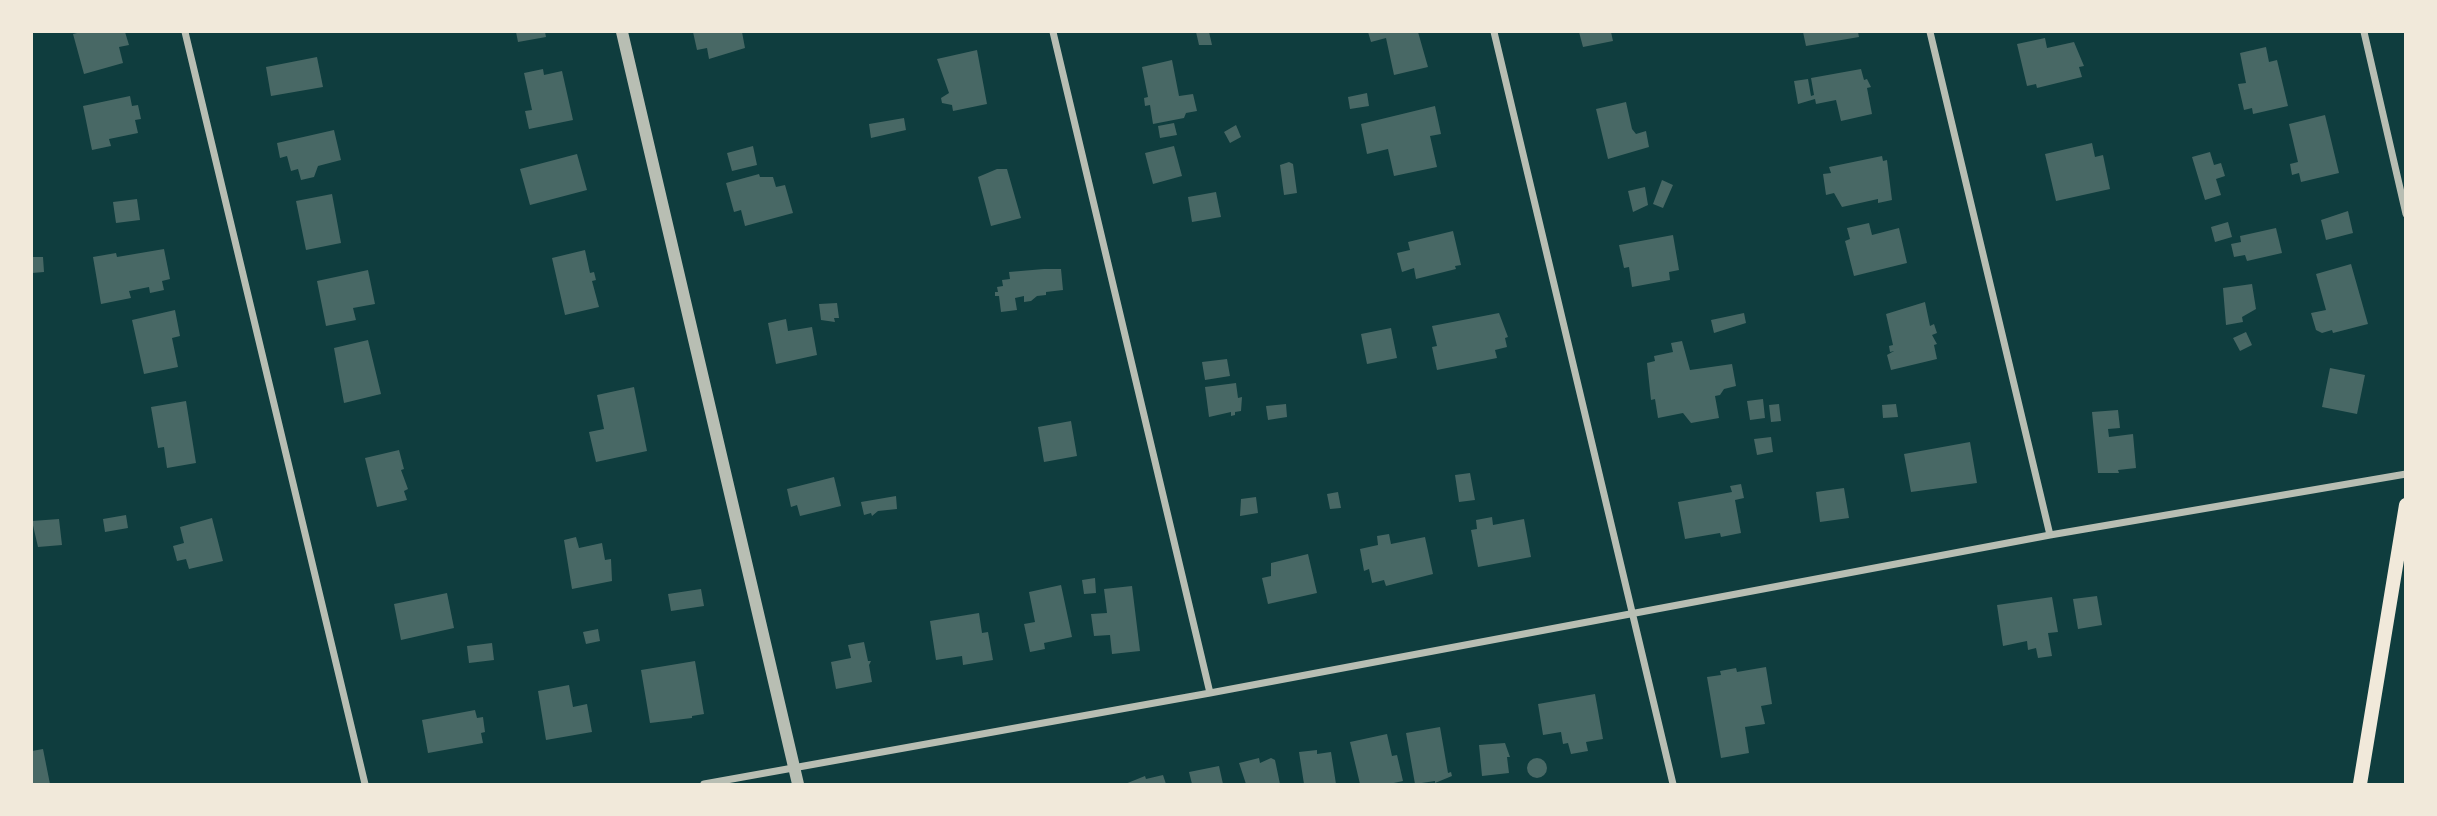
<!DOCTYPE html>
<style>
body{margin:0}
#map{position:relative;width:2437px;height:816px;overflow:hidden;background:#0f3d3e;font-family:Bitter,serif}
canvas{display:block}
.frame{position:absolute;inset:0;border:33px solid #f1e9da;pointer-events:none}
</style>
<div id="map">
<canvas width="2437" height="816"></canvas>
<div class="frame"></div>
</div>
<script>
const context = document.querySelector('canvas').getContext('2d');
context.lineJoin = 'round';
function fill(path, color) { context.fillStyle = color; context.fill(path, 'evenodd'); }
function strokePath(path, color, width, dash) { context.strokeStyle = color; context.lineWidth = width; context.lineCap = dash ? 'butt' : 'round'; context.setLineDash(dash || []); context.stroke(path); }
const building = new Path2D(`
 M 81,32 L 125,32 L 129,45 L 119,47 L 123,63 L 84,74 L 73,34 Z
 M 516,32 L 545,32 L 546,37 L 518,42 Z
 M 693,32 L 742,32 L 745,48 L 709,59 L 707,48 L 697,50 Z
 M 1196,32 L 1209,32 L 1212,45 L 1199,45 Z
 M 1368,32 L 1418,32 L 1428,67 L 1394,75 L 1386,38 L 1371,42 Z
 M 1579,32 L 1611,32 L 1613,41 L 1583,47 Z
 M 1803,32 L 1858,32 L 1859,37 L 1806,46 Z
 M 2045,38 L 2047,48 L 2074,42 L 2084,66 L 2079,67 L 2082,77 L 2037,88 L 2036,84 L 2027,86 L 2017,44 Z
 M 2266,47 L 2269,62 L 2277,60 L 2288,106 L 2253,114 L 2252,108 L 2244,110 L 2238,84 L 2246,83 L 2240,53 Z
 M 977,50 L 987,104 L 953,111 L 952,105 L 942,103 L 941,98 L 949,93 L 937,59 Z
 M 317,57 L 323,87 L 271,96 L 266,67 Z
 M 1172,60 L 1179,96 L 1193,94 L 1197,111 L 1186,113 L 1184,118 L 1153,124 L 1150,105 L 1145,106 L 1144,98 L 1148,97 L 1142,67 Z
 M 543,69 L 544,75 L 562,71 L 573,120 L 529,129 L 525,111 L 532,110 L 524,73 Z
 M 1861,69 L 1864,80 L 1867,79 L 1871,87 L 1867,88 L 1872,114 L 1841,121 L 1836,100 L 1816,104 L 1815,99 L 1798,104 L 1794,81 L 1808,79 L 1811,96 L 1814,95 L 1811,78 Z
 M 1367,93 L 1369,106 L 1350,109 L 1348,97 Z
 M 130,96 L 132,106 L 138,105 L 141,119 L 135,120 L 138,133 L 109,139 L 111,146 L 92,150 L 83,106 Z
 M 1626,102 L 1632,129 L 1636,134 L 1646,131 L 1649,147 L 1608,159 L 1596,109 Z
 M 1435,106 L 1441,134 L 1430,136 L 1437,167 L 1394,176 L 1388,149 L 1367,154 L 1361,124 Z
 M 2325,115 L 2339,173 L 2301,182 L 2299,173 L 2292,175 L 2290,164 L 2298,162 L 2289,124 Z
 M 904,118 L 906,130 L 871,138 L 869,124 Z
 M 1174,123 L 1177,135 L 1160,138 L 1158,126 Z
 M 1236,125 L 1241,137 L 1230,143 L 1224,132 Z
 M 334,130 L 341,160 L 318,166 L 314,177 L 301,180 L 298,169 L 291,171 L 287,156 L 280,158 L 277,143 Z
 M 2092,143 L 2095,157 L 2103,155 L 2110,189 L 2056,201 L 2045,154 Z
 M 753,146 L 757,165 L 732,171 L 727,153 Z
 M 1174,146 L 1182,176 L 1153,184 L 1145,153 Z
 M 2210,152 L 2214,165 L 2221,163 L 2225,176 L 2216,179 L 2221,195 L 2205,200 L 2192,157 Z
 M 577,154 L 587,190 L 530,205 L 520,169 Z
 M 1882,156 L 1883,161 L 1887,160 L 1892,200 L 1878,203 L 1878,199 L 1842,207 L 1834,193 L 1826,195 L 1823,174 L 1831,173 L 1829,167 Z
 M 1289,162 L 1293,164 L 1297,193 L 1284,195 L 1280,165 Z
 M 997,169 L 1007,169 L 1021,218 L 991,226 L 978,177 Z
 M 759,174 L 760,177 L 773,177 L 776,187 L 785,185 L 793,213 L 745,226 L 741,210 L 734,212 L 726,183 Z
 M 1662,180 L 1673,185 L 1663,208 L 1653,204 Z
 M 1645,187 L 1648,205 L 1633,212 L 1628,191 Z
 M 1216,192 L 1221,217 L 1192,222 L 1188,197 Z
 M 332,194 L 341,243 L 306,250 L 296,201 Z
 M 137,199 L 140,220 L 116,223 L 113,202 Z
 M 2348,211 L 2353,233 L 2326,240 L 2321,220 Z
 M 2228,222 L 2232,237 L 2215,242 L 2211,227 Z
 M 1869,223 L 1872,235 L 1899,228 L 1907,263 L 1854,276 L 1845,241 L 1850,239 L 1847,228 Z
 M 2276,228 L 2282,253 L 2247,261 L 2245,255 L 2234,257 L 2231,244 L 2241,242 L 2240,236 Z
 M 1453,231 L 1461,265 L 1455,266 L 1456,269 L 1416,279 L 1414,268 L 1402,272 L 1397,253 L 1410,250 L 1408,242 Z
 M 1673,235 L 1679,270 L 1669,272 L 1670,280 L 1632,287 L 1629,267 L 1624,268 L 1619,245 Z
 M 164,249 L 170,279 L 162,281 L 164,290 L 150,293 L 149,287 L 129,291 L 131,298 L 101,304 L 93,257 L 116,253 L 117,257 Z
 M 585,250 L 590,273 L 594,272 L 596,280 L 592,281 L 599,307 L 565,315 L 552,258 Z
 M 32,257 L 43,257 L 44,272 L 32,273 Z
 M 2351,264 L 2368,324 L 2333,333 L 2332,330 L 2322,333 L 2316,330 L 2311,313 L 2326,310 L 2316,274 Z
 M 1044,269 L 1061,269 L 1063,290 L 1046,292 L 1046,295 L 1037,296 L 1031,301 L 1024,302 L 1024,296 L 1015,298 L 1017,310 L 1001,312 L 999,296 L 995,296 L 995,292 L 998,292 L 997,287 L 1003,286 L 1002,280 L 1010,279 L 1009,272 Z
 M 368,270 L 375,304 L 353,308 L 356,320 L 326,326 L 317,281 Z
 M 2252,284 L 2256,309 L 2242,317 L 2243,322 L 2226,325 L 2223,288 Z
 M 1925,302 L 1930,326 L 1934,324 L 1937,333 L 1932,335 L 1937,344 L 1934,345 L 1937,359 L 1891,370 L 1887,355 L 1894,351 L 1890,352 L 1889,346 L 1893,345 L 1886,314 Z
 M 837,303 L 839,318 L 834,318 L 835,322 L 821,320 L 819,304 Z
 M 175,310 L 180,336 L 172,338 L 178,367 L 144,374 L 132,320 Z
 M 1499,313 L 1508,337 L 1505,338 L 1507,347 L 1495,350 L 1497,358 L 1437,370 L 1432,347 L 1437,346 L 1432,326 Z
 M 1744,313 L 1746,323 L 1714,333 L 1711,320 Z
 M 786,319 L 788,331 L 812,327 L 817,355 L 776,364 L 768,323 Z
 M 1391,328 L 1397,358 L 1367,364 L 1361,334 Z
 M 2246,332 L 2252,345 L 2240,351 L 2233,338 Z
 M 368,340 L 381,394 L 344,403 L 334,348 Z
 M 1682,341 L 1690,370 L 1732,364 L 1736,386 L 1724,389 L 1720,395 L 1715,396 L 1719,418 L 1691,423 L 1683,413 L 1658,418 L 1655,399 L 1651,400 L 1647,363 L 1655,361 L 1654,356 L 1673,352 L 1671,343 Z
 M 1227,359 L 1230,376 L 1205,380 L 1202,362 Z
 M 2330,368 L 2365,375 L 2357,414 L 2322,407 Z
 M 1236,383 L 1238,398 L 1242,397 L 1241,411 L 1235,412 L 1235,415 L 1231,416 L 1231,412 L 1209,417 L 1205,387 Z
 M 634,387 L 647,451 L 596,462 L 589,432 L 604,429 L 597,395 Z
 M 1763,399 L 1765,418 L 1750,420 L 1747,401 Z
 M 186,401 L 196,463 L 167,468 L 164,447 L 158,448 L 151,407 Z
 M 1286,404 L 1287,417 L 1268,420 L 1266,406 Z
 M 1779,404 L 1781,421 L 1771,422 L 1769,405 Z
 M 1896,404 L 1898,417 L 1883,418 L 1882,405 Z
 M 2118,410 L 2120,428 L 2108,429 L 2109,437 L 2133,434 L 2136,468 L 2118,470 L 2119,473 L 2098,473 L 2092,412 Z
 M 1071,421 L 1077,456 L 1044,462 L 1038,427 Z
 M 1771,437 L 1773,452 L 1757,455 L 1754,439 Z
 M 1970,442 L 1977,483 L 1911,492 L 1904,454 Z
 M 399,450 L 404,469 L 401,470 L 408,489 L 404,491 L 407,500 L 377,507 L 365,458 Z
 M 1470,473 L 1475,500 L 1459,502 L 1455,475 Z
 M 834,477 L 841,506 L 800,516 L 797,505 L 791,507 L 787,489 Z
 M 1741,484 L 1744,498 L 1735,500 L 1741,533 L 1721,537 L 1720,533 L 1685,539 L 1678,502 L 1732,492 L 1730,486 Z
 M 1844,488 L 1849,518 L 1820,522 L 1816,492 Z
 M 1338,492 L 1341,508 L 1330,509 L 1327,494 Z
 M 896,496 L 897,509 L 878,511 L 872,516 L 871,513 L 864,515 L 861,502 Z
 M 1256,497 L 1258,513 L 1240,516 L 1241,499 Z
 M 126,515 L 128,528 L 105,532 L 103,519 Z
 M 1492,517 L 1493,525 L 1524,519 L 1531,557 L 1478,567 L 1471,530 L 1477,529 L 1476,520 Z
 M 212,518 L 223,561 L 189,569 L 186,559 L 177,561 L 173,546 L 184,543 L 180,527 Z
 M 59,519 L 62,545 L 38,547 L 32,521 Z
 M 1389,534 L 1391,544 L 1425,537 L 1433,574 L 1386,586 L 1384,580 L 1372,583 L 1369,569 L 1364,571 L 1360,549 L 1378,545 L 1377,536 Z
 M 576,537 L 579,548 L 602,543 L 605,560 L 611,559 L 612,581 L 572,589 L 564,540 Z
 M 1308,554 L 1317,593 L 1268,604 L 1262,578 L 1271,576 L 1271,563 Z
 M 1095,578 L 1096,593 L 1084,594 L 1082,580 Z
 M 1061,585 L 1072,637 L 1044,643 L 1045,649 L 1030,652 L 1024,624 L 1035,622 L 1029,592 Z
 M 1132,586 L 1140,651 L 1112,654 L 1110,635 L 1094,636 L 1091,614 L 1107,613 L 1104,589 Z
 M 701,589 L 704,606 L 671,611 L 668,594 Z
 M 447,593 L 454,628 L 401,640 L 394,604 Z
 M 2097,596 L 2102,625 L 2078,629 L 2073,599 Z
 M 2052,597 L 2058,632 L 2048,633 L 2052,656 L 2038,658 L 2036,648 L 2028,650 L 2027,641 L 2003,646 L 1997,605 Z
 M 979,613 L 982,633 L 988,632 L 993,660 L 963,665 L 962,656 L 936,660 L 930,621 Z
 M 598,629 L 600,641 L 586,644 L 583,632 Z
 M 864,642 L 868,661 L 871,661 L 869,665 L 872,682 L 836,689 L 831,662 L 851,658 L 848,645 Z
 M 492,643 L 494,660 L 469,663 L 467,646 Z
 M 695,661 L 704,714 L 692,716 L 692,718 L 650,723 L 641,670 Z
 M 1766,667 L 1772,704 L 1761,706 L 1765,724 L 1745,727 L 1749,753 L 1721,758 L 1707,677 L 1721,675 L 1720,671 L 1736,668 L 1737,672 Z
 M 569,685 L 573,707 L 587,704 L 592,732 L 546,740 L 538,691 Z
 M 1595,694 L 1603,739 L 1586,742 L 1588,751 L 1571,754 L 1568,743 L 1563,744 L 1561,732 L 1543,735 L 1538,704 Z
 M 475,710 L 477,718 L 483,717 L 485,732 L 481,733 L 483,743 L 428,753 L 422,720 Z
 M 1440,727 L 1448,773 L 1451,772 L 1452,776 L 1435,783 L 1435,781 L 1415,784 L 1406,733 Z
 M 1387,734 L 1392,756 L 1397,755 L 1403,781 L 1389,784 L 1360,784 L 1350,742 Z
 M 1505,743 L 1510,757 L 1507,757 L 1509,773 L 1482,776 L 1479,745 Z
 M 43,749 L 50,784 L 32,784 L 32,751 Z
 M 1317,750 L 1317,754 L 1331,752 L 1336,784 L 1304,784 L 1299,752 Z
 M1527 768a10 10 0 1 1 20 0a10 10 0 1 1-20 0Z
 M 1259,758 L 1260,763 L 1271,758 L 1275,760 L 1280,784 L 1246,784 L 1239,763 Z
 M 1219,766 L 1223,784 L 1192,784 L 1189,772 Z
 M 1163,775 L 1166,784 L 1125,784 L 1145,776 L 1146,779 Z`);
const minor = new Path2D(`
 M 185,32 L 365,784
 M 1053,32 L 1210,693
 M 1494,32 L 1673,784
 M 1930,32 L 2050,535
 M 2364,32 L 2406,214
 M 704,784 L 1210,693 L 2050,535 L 2406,474`);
const tertiary = new Path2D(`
 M 622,32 L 798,784`);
const secondary = new Path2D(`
 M 2360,784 L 2406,505`);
fill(building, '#486865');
strokePath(minor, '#b8beb3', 7);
strokePath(tertiary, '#b8beb3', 12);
strokePath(secondary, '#f1e9da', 14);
</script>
